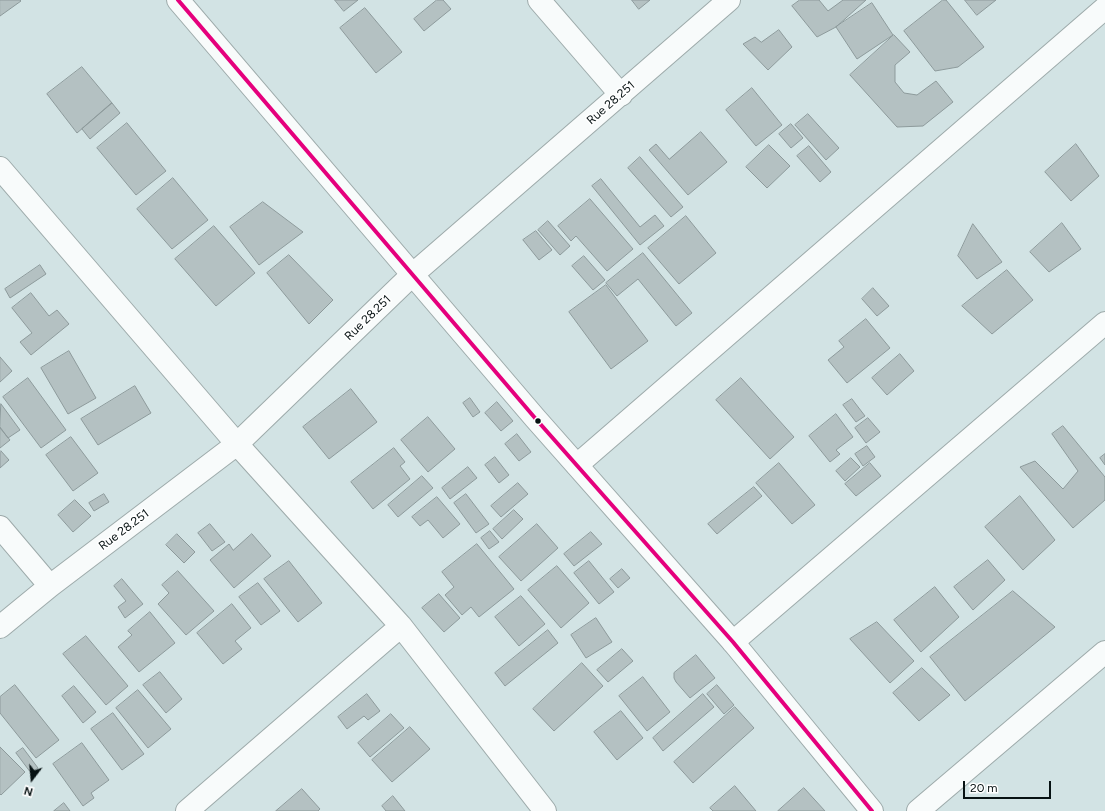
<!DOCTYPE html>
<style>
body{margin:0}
#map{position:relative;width:1105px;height:811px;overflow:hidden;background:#d2e3e4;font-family:Figtree,sans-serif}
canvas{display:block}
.north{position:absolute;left:12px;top:759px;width:40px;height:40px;-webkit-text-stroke:3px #fff;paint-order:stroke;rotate:196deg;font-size:11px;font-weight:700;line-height:16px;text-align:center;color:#071213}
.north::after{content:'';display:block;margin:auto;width:14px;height:18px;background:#071213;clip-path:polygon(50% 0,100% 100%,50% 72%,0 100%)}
.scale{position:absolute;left:963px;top:781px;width:88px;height:18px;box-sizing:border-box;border:2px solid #071213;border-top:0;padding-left:5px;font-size:12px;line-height:14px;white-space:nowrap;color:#071213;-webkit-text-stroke:3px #fff;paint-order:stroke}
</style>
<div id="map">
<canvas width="1105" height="811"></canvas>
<div class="north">N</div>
<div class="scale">20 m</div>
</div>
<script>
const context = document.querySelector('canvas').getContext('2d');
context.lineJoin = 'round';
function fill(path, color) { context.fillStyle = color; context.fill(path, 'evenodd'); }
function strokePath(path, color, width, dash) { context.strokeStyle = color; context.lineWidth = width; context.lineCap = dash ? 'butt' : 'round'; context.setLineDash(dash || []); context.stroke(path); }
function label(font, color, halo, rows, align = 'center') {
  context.font = font + ' Figtree,sans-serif'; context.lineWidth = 3; context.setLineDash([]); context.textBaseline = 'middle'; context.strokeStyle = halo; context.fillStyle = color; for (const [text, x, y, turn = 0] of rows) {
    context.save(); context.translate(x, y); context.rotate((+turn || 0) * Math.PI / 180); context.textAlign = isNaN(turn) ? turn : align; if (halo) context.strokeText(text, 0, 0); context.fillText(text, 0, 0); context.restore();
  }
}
const building = new Path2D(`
 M 0,0 L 20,0 L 21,1 L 0,16 Z
 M 335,0 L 358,0 L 344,11 Z
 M 437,0 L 443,0 L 451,9 L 424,31 L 414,19 Z
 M 632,0 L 650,0 L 639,9 Z
 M 800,0 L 819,0 L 828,11 L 843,0 L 866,0 L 836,27 L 817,37 L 792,6 Z
 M 943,0 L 946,0 L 984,47 L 958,67 L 935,71 L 904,31 Z
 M 965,0 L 996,0 L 977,15 Z
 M 872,3 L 893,35 L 857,59 L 836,27 Z
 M 365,8 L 402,52 L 376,73 L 340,28 Z
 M 779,30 L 792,47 L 768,70 L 743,44 L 755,37 L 761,42 Z
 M 894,35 L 910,52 L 895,65 L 895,82 L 904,93 L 917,95 L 936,81 L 953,102 L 923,126 L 897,127 L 850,75 Z
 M 82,67 L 112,103 L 77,133 L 47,94 Z
 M 752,88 L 782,125 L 756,146 L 726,110 Z
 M 112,103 L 120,113 L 90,139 L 82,129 Z
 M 808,114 L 839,148 L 826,160 L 795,125 Z
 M 127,123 L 166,171 L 136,195 L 97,148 Z
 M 791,124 L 803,138 L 791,148 L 779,134 Z
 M 701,132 L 727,162 L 688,195 L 649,150 L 656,144 L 669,159 Z
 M 1076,144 L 1099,176 L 1071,201 L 1045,172 Z
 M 769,145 L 790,166 L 767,188 L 746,167 Z
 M 809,146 L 831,172 L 820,182 L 797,156 Z
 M 640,157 L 683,207 L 671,217 L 628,168 Z
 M 173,178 L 208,220 L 172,249 L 137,209 Z
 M 601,179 L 640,227 L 655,215 L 664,226 L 640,245 L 592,186 Z
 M 590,199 L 633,249 L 607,271 L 576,236 L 571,241 L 558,226 Z
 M 263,202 L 303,232 L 259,265 L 230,227 Z
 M 686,216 L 716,253 L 679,284 L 648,248 Z
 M 548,221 L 570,246 L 560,255 L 538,230 Z
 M 1062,223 L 1081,249 L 1049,272 L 1030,252 Z
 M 973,224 L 1002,262 L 977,279 L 958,256 Z
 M 214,226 L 255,273 L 216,306 L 175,259 Z
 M 536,231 L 552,250 L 539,260 L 523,240 Z
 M 643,253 L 692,313 L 676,326 L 638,279 L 617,296 L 606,283 Z
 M 289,255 L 333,300 L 309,324 L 267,273 Z
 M 584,256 L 605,280 L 593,290 L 572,266 Z
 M 40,265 L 46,274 L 10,298 L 5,289 Z
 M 1007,270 L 1033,300 L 992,334 L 962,306 Z
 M 606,285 L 648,341 L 611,369 L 569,312 Z
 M 873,288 L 889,306 L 877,316 L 862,299 Z
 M 31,293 L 49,316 L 57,310 L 69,324 L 31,355 L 20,342 L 32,333 L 12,308 Z
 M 866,319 L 890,348 L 847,383 L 828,360 L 844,347 L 839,341 Z
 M 69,351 L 96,398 L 68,414 L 41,368 Z
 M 900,354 L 914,371 L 887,395 L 872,378 Z
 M 0,357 L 12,371 L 0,382 Z
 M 28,378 L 66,430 L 41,448 L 3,397 Z
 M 741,378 L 794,437 L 770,459 L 716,400 Z
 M 135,386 L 151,413 L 98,445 L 81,419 Z
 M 351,389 L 377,422 L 329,459 L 303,427 Z
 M 470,398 L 480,412 L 473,417 L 463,403 Z
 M 852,399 L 865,416 L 856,422 L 843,405 Z
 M 497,402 L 513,421 L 501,431 L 485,413 Z
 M 1,404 L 20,430 L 8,438 L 0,427 Z
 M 836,414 L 853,437 L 836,450 L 840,454 L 830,462 L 809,436 Z
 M 428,417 L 455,449 L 428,472 L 401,440 Z
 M 868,418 L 880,432 L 866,443 L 855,428 Z
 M 1063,426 L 1105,477 L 1105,500 L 1073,528 L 1020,467 L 1035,461 L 1063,489 L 1078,471 L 1052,434 Z
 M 0,428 L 10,440 L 0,448 Z
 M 517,434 L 531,452 L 519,461 L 505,444 Z
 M 71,437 L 98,473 L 73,491 L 46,455 Z
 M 867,446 L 875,457 L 863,466 L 855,454 Z
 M 394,448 L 405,462 L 400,466 L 410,479 L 373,509 L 351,482 Z
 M 1,451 L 9,460 L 0,468 L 0,452 Z
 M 1105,454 L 1105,465 L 1100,458 Z
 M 495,457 L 509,475 L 499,483 L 485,465 Z
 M 851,458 L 860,467 L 845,481 L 836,471 Z
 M 779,463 L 815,505 L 792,524 L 756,483 Z
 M 870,463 L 881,476 L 856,496 L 845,484 Z
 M 468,467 L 477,478 L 450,499 L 442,488 Z
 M 422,476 L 433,488 L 398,517 L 388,505 Z
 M 518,483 L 528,494 L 501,517 L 491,506 Z
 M 754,487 L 762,496 L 717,534 L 708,524 Z
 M 104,494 L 109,502 L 94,511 L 89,503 Z
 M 466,494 L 489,524 L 476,533 L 454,503 Z
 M 1020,496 L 1055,540 L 1023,570 L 985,527 Z
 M 437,497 L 460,524 L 443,538 L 428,520 L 420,526 L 412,517 Z
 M 75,500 L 91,516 L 73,532 L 58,515 Z
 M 514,510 L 523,519 L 502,539 L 493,529 Z
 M 210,524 L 225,542 L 212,551 L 198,533 Z
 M 537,524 L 558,548 L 521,581 L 499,557 Z
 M 490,531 L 499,542 L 489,549 L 481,538 Z
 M 591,532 L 602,544 L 574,566 L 564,554 Z
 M 177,534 L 195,552 L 184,563 L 166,545 Z
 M 252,534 L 271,556 L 234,588 L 210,560 L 229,544 L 233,550 Z
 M 477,544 L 514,589 L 479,617 L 471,607 L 462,615 L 445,595 L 454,587 L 442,572 Z
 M 988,560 L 1005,580 L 973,610 L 954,587 Z
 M 289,561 L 322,603 L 298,622 L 264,579 Z
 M 589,561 L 614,592 L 599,604 L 574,573 Z
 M 557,566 L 589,603 L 561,628 L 528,590 Z
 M 622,569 L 630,578 L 618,588 L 610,579 Z
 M 178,571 L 214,611 L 186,635 L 158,604 L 169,593 L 162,585 Z
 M 122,579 L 143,604 L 125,618 L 118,607 L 126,601 L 114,586 Z
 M 258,583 L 280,611 L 261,625 L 239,597 Z
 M 935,587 L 959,617 L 921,652 L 894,620 Z
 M 1013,591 L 1055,627 L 965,701 L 930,657 Z
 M 439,594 L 460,618 L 444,632 L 422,608 Z
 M 521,596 L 545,624 L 519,646 L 495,617 Z
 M 232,604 L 251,628 L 235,641 L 242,649 L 223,664 L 197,633 Z
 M 150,612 L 175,643 L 139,672 L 118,647 L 132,635 L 128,631 Z
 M 596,618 L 612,642 L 586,658 L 571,635 Z
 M 877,622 L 914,661 L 890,683 L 850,639 Z
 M 548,630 L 558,643 L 505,686 L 495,673 Z
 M 86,636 L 128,686 L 106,705 L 63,654 Z
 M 622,649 L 633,661 L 608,682 L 597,670 Z
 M 696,655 L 715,678 L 690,698 L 676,682 L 674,678 L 674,673 Z
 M 582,663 L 603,686 L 554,731 L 533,709 Z
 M 922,668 L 950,695 L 919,721 L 893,693 Z
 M 160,672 L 182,699 L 166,713 L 143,685 Z
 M 643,677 L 670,712 L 647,731 L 619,696 Z
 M 15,685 L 59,740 L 36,758 L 0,713 L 0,697 Z
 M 717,685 L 734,705 L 724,714 L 707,694 Z
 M 74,686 L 96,712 L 83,723 L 62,696 Z
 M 138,690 L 171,729 L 148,748 L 116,708 Z
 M 367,694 L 380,711 L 368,720 L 364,716 L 347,729 L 338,717 Z
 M 703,694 L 714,707 L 663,751 L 653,738 Z
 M 735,707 L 754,728 L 693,783 L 674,762 Z
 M 621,711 L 643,738 L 617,760 L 594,732 Z
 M 113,713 L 144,754 L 122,770 L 91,729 Z
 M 391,714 L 404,728 L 370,757 L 358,743 Z
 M 410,727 L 430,749 L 392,782 L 372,760 Z
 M 82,743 L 109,780 L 91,793 L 94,798 L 83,806 L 53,764 Z
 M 0,747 L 25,772 L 1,795 L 0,794 Z
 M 23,748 L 38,768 L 31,773 L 16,753 Z
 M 735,786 L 756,811 L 713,811 L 710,808 Z
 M 804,788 L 825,811 L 778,811 Z
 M 302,789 L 320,809 L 318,811 L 276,811 Z
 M 393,796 L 405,811 L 386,811 L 382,806 Z
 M 64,803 L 70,811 L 54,811 Z`);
const street = new Path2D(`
 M 539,0 L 621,95
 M 0,168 L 237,444 L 401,626 L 545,811
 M 577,465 L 1105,8
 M 0,527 L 50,586
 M 0,627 L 50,586 L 237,444 L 412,275 L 729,0
 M 733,642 L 1105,323
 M 187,811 L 401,626
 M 918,811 L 1105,652`);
const secondary = new Path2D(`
 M 178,0 L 535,418 L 733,642 L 872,811`);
const bus1 = new Path2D(`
 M 178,0 L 535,418 L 733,642 L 872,811`);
const markers = [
 [538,421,3.5,"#071213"]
];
const streetNames = [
 ["Rue 28.251",611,103,-41],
 ["Rue 28.251",368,318,-44],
 ["Rue 28.251",124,530,-37]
];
fill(building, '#b4c1c2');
strokePath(building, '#8d9a9b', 1);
strokePath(street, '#9daaaa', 24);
strokePath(secondary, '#9daaaa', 24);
strokePath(street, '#f8fbfb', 22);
strokePath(secondary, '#f8fbfb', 22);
strokePath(bus1, '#e5007d', 4);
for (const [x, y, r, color] of markers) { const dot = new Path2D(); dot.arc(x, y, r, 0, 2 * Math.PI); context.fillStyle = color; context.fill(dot); strokePath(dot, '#fff', 1.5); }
label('12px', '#071213', '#fff', streetNames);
</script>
